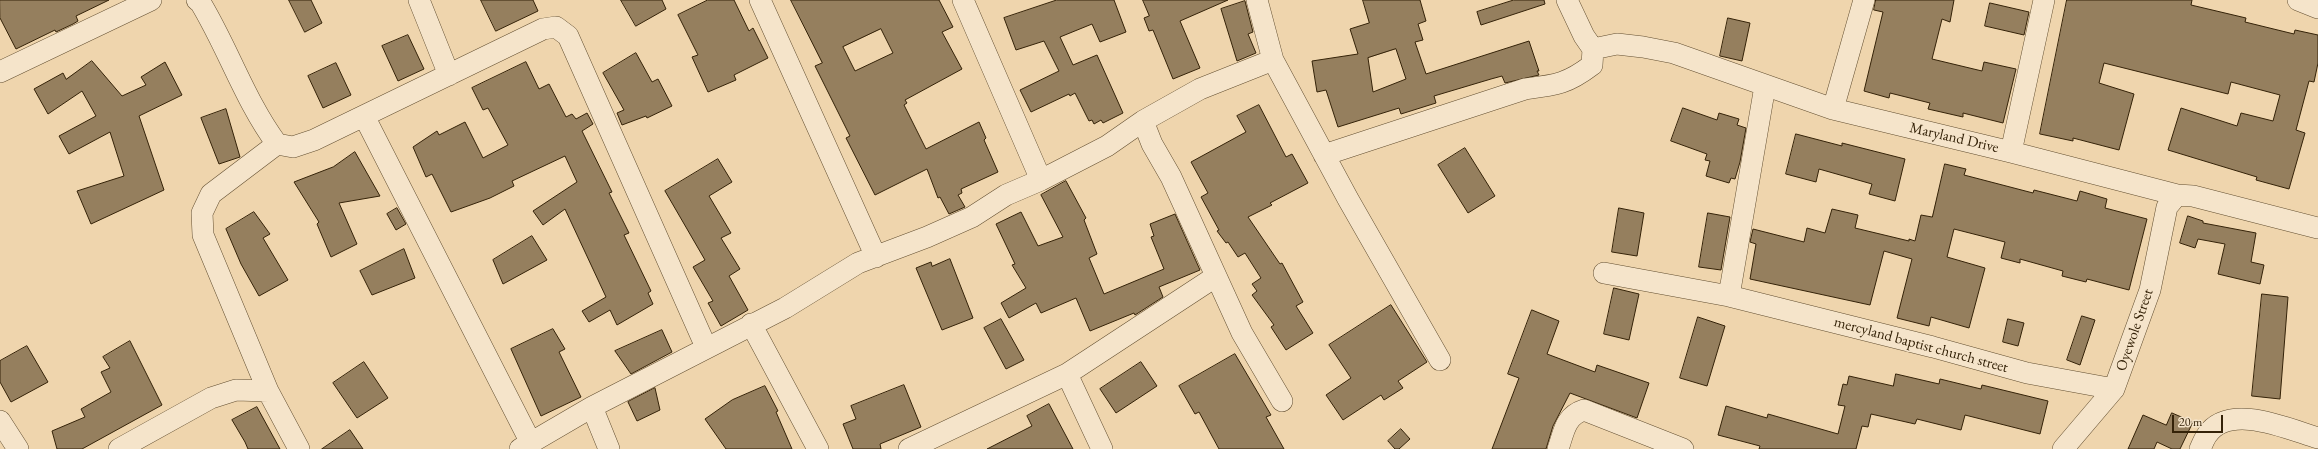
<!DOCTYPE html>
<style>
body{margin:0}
#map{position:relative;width:2318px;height:449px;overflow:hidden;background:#efd5ad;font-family:"EB Garamond",serif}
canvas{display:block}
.scale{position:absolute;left:2172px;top:415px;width:51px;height:18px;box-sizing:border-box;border:2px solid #342208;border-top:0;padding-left:5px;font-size:12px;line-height:14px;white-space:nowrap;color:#342208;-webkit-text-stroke:3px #f5e4ca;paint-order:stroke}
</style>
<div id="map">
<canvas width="2318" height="449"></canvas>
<div class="scale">20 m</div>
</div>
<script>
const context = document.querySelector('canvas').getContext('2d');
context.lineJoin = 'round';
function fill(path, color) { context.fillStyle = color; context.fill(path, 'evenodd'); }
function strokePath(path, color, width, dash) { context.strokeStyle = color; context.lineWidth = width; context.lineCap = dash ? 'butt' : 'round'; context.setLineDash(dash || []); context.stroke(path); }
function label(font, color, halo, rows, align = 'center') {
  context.font = font + ' "EB Garamond",serif'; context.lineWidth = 3; context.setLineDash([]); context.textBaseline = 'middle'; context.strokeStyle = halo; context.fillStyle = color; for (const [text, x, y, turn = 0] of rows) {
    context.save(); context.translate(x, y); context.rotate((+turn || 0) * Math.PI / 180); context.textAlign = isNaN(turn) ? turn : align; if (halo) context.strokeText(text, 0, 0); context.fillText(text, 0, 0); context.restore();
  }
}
const building = new Path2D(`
 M 0,0 L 109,0 L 76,16 L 78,21 L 73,24 L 56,32 L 55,30 L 16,49 L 0,18 Z
 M 289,0 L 311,0 L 322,23 L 305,32 Z
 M 481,0 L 533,0 L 538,11 L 496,31 Z
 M 621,0 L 662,0 L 666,9 L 636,26 Z
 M 708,0 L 734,0 L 749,31 L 753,28 L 768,58 L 734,75 L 736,80 L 708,92 L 692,57 L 698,55 L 678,15 Z
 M 791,0 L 939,0 L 953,27 L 942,32 L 962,69 L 905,100 L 907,103 L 904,105 L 926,149 L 979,122 L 986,138 L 984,140 L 998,172 L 961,189 L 962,193 L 958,195 L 965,207 L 949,214 L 940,197 L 938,198 L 927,169 L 875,195 L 846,138 L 850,136 L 815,66 L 822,63 ZM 881,29 L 893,53 L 855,71 L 843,47 Z
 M 1057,0 L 1114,0 L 1126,32 L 1100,42 L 1092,24 L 1060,37 L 1073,65 L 1097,55 L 1123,113 L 1103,123 L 1101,120 L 1094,124 L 1092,120 L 1089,121 L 1075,93 L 1070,96 L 1069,94 L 1031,112 L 1020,90 L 1059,71 L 1044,41 L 1016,50 L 1004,18 Z
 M 1143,0 L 1228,0 L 1180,21 L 1200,68 L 1173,79 L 1153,30 L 1149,31 L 1144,18 L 1149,16 Z
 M 1363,0 L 1420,0 L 1426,21 L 1418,24 L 1423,40 L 1415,42 L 1426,74 L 1529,41 L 1539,71 L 1537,71 L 1539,75 L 1505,83 L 1502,76 L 1491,79 L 1434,96 L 1436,103 L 1401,114 L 1399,108 L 1338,127 L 1326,90 L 1317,92 L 1312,61 L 1358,54 L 1350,29 L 1369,23 ZM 1396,49 L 1406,79 L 1373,92 L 1368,58 Z
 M 1514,0 L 1544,0 L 1545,4 L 1481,25 L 1477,12 Z
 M 1876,0 L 1954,0 L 1950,22 L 1942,19 L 1932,59 L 1982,71 L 1984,62 L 2016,69 L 2003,123 L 1963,113 L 1963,117 L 1928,109 L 1930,103 L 1890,93 L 1889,98 L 1864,91 L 1883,12 L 1874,10 Z
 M 2067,0 L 2192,0 L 2191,5 L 2246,18 L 2245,22 L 2294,34 L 2295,30 L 2318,35 L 2318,63 L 2314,82 L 2309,81 L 2296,130 L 2305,133 L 2289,189 L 2256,180 L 2257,177 L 2168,150 L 2181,108 L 2237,126 L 2241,113 L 2273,121 L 2280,95 L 2231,82 L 2228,94 L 2104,63 L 2099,83 L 2134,94 L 2119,150 L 2073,138 L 2073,141 L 2040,134 Z
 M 1245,1 L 1253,32 L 1248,34 L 1256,53 L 1237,61 L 1221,9 Z
 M 1990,3 L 2029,12 L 2024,35 L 1985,26 Z
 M 1728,18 L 1750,23 L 1742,61 L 1720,56 Z
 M 408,35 L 424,69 L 398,81 L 382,46 Z
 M 636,53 L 652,82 L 658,79 L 672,106 L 647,118 L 646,116 L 622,125 L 617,113 L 624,110 L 603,73 Z
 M 92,61 L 122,96 L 146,85 L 141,77 L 165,62 L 182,95 L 139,116 L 164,190 L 91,224 L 77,191 L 124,176 L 110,132 L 69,154 L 59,136 L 96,116 L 82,91 L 48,114 L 34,89 L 63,73 L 66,79 Z
 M 526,62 L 539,89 L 549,84 L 566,117 L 572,114 L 576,119 L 587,113 L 593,124 L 582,131 L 612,192 L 609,193 L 629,233 L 624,235 L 651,291 L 648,293 L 653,304 L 617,325 L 610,310 L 589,322 L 582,311 L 606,297 L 565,209 L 543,225 L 533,211 L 577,182 L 565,156 L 512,181 L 514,186 L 490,198 L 451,212 L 432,174 L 426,177 L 413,147 L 437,131 L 439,135 L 465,122 L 483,158 L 508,145 L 488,108 L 483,110 L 472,88 Z
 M 336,63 L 351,95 L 323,108 L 308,76 Z
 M 1259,105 L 1286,157 L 1292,154 L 1308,183 L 1270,203 L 1272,205 L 1248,217 L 1280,264 L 1282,263 L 1303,302 L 1296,306 L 1313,333 L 1286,350 L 1271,327 L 1274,325 L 1252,295 L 1257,291 L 1252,284 L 1261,278 L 1245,253 L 1238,257 L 1228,242 L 1226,243 L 1217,231 L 1219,230 L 1201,197 L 1208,193 L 1191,162 L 1246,132 L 1237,116 Z
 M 1683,108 L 1717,120 L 1719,113 L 1739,119 L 1737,125 L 1746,128 L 1740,162 L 1735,179 L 1731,178 L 1729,183 L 1706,176 L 1710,161 L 1705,160 L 1707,154 L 1671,141 Z
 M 226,109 L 240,157 L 219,164 L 201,118 Z
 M 1796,134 L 1842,146 L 1842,143 L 1905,159 L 1895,201 L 1869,194 L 1872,184 L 1819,169 L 1816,182 L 1786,174 Z
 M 1465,148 L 1495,196 L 1468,213 L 1438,165 Z
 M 355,152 L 380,196 L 339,203 L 357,244 L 331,257 L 317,224 L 319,222 L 294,182 L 333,167 Z
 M 718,159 L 732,182 L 709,196 L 731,233 L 721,238 L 740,269 L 729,276 L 748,310 L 721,326 L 708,303 L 713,301 L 693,267 L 705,260 L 665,191 Z
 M 1945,164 L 1966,169 L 1964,175 L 2033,193 L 2034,190 L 2077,201 L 2080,191 L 2107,199 L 2105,208 L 2147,219 L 2129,290 L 2087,279 L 2086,282 L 2062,276 L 2063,271 L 2020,259 L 2020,263 L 2001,258 L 2005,242 L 1954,229 L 1947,257 L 1985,268 L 1969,328 L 1931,317 L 1929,326 L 1897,318 L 1912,259 L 1884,251 L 1870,305 L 1750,279 L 1756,244 L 1750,242 L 1753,229 L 1804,242 L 1807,228 L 1825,233 L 1832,209 L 1858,215 L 1855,228 L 1909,241 L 1909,239 L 1915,241 L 1921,215 L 1932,217 Z
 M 1066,181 L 1086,218 L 1084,220 L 1097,254 L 1089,258 L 1104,294 L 1164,269 L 1151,237 L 1154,236 L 1150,224 L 1175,214 L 1200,270 L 1159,287 L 1163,297 L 1135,315 L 1134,313 L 1090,331 L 1076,298 L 1041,313 L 1036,303 L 1009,318 L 1001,303 L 1026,288 L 1012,265 L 1015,264 L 996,224 L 1021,212 L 1038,246 L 1063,237 L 1041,195 Z
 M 397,208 L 406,224 L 396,230 L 387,214 Z
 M 1619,208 L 1644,213 L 1637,256 L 1612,252 Z
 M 254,212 L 270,234 L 263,238 L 288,280 L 259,296 L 241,264 L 226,229 Z
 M 1708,213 L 1730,217 L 1721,270 L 1699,267 Z
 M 2188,216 L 2203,221 L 2203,223 L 2256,233 L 2251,262 L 2264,265 L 2260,284 L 2218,274 L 2225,244 L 2198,239 L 2195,248 L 2180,243 Z
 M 532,236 L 547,260 L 503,284 L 493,260 Z
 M 404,249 L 415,278 L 372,295 L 360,271 Z
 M 950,259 L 973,318 L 942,330 L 916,268 L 931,262 L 932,266 Z
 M 1614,288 L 1639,294 L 1629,340 L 1604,334 Z
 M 2262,294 L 2288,297 L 2280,399 L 2252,396 Z
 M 1391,305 L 1427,362 L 1398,381 L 1403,388 L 1384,400 L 1381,395 L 1343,420 L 1326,395 L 1351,378 L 1329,345 Z
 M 1532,310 L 1559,321 L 1547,354 L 1595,372 L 1597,365 L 1649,383 L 1637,418 L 1570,393 L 1553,426 L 1546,449 L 1492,449 L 1519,378 L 1508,374 Z
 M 2082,316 L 2095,320 L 2080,365 L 2067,360 Z
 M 1698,317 L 1725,326 L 1707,386 L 1680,378 Z
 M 1001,319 L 1024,360 L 1006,369 L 984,328 Z
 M 2008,319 L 2024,323 L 2018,346 L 2003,342 Z
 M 553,329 L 565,349 L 559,352 L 581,397 L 541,416 L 511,349 Z
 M 662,330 L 672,352 L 631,374 L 615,351 Z
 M 130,341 L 162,405 L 82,449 L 57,449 L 52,431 L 85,417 L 81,409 L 111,392 L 101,372 L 110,368 L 103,357 Z
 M 27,346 L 48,382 L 11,402 L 0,382 L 0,361 Z
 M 1235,354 L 1271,415 L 1266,417 L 1284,449 L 1219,449 L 1199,412 L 1195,414 L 1179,386 Z
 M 364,362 L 388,398 L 357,418 L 333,383 Z
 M 1141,362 L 1157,386 L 1116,413 L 1100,389 Z
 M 1896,374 L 1939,384 L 1940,379 L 1981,389 L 1982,385 L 2048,401 L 2040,434 L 1965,415 L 1961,430 L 1917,419 L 1915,424 L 1871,414 L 1868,427 L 1862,426 L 1856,449 L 1759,449 L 1760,446 L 1718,435 L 1726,406 L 1767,418 L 1768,414 L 1838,434 L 1845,406 L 1838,405 L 1843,384 L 1847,385 L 1849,376 L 1893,386 Z
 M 904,385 L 921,427 L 880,444 L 881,449 L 853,449 L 843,424 L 856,419 L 851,406 Z
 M 765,386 L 778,411 L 776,412 L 792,449 L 726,449 L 705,419 L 732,400 Z
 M 655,388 L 660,410 L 637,421 L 628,402 Z
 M 1049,404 L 1073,449 L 987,449 L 1032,426 L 1027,416 Z
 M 257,407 L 280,449 L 248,449 L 245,442 L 232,420 Z
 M 2172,413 L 2193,422 L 2180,449 L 2172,449 L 2157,442 L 2154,449 L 2128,449 L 2143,415 L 2166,425 Z
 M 1401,429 L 1410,439 L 1399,449 L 1395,449 L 1388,441 Z
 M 350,430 L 363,449 L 322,449 Z`);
const minor = new Path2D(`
 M 197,0 L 200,2 C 228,48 245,101 277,144 L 293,147 L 314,140 L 543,29 L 556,27 L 568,36 L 706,347
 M 419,0 L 449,75
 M 760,0 L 876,257
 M 963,0 L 1041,180
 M 1257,0 L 1273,60 L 1348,199 L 1440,360
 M 2298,0 L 2318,8
 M 1593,49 L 1617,44 L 1643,47 L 1674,53 L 1833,109 L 2011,152 L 2177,195 L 2193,196 L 2318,228
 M 0,72 L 151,0
 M 1833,109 L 1864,0
 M 364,116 L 531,443
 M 1143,121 L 1152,144 L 1171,177 L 1242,333 L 1282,401
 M 277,144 L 211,194 L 202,213 L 203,235 L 268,391 L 299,449
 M 2011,152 L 2044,0
 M 1324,155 L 1525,89 C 1556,85 1567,84 1592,65 L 1593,49 L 1584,36 L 1567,0
 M 1604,273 L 1729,296 L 1933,347 L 2027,373 L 2114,389
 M 1729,296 L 1765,86
 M 751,324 L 818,449
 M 1067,374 L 1102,449
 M 592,407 L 609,449
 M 0,421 L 18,449
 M 119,449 L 211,398 L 236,390 L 268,391
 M 520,449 L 592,407 L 785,308 L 858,263 L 927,237 L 972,217 L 1006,195 L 1041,180 L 1107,146 L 1143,121 L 1200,89 L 1273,60
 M 909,449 L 1067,374 L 1215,277
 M 1558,449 C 1564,432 1565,416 1584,410 L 1683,449
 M 2063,449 L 2114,389 L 2150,290 L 2167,207 L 2177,195
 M 2200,449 C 2202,445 2204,439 2207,435 C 2229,402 2288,429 2318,438`);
const streetNames = [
 ["Maryland Drive",1954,138,13],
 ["Oyewole Street",2135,330,-71],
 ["mercyland baptist church street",1921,345,15]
];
fill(building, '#957f5e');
strokePath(building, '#342208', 1);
strokePath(minor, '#634f31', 22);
strokePath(minor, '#f5e4ca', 21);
label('15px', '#342208', '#f5e4ca', streetNames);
</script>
